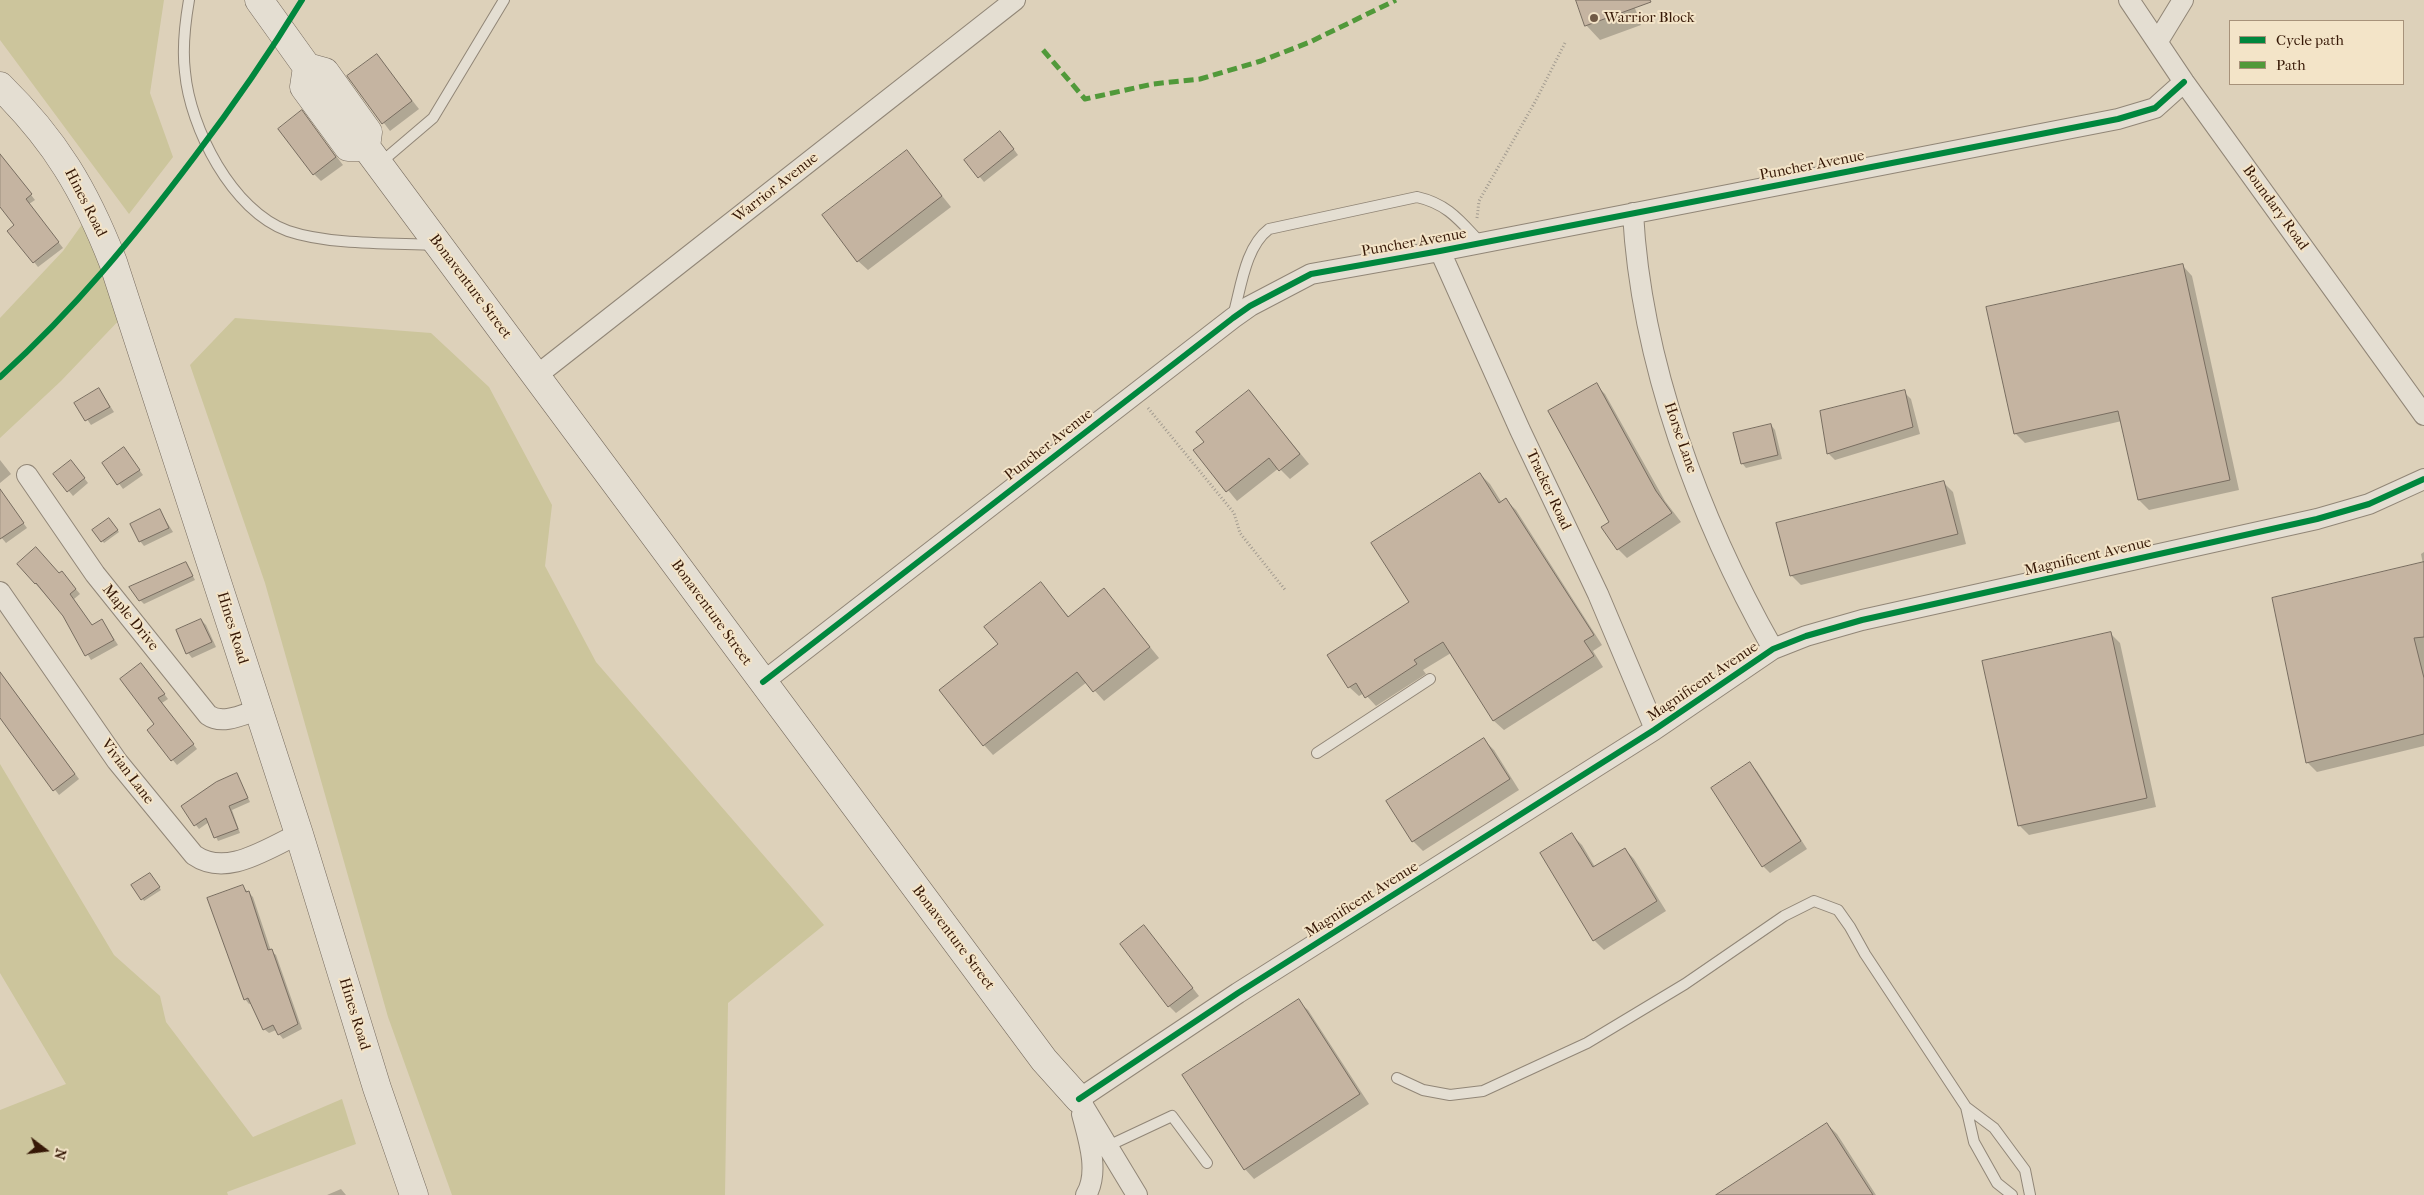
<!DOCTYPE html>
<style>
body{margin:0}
#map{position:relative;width:2424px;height:1195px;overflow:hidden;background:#ddd1ba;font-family:"IM FELL French Canon",serif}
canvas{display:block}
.legend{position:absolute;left:2229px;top:20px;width:175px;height:65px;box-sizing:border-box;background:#f3e4c8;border:1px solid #a7927a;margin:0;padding:6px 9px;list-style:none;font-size:15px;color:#361806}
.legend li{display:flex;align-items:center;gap:10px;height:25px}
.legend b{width:25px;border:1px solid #a7927a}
.north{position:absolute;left:20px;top:1125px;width:50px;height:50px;-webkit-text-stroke:4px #f3e4c8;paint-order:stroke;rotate:105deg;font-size:14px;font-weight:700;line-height:20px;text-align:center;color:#361806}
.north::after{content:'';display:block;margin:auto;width:18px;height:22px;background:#361806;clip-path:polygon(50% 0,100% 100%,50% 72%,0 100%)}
</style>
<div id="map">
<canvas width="2424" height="1195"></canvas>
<ul class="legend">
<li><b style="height:6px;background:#00873e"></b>Cycle path</li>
<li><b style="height:6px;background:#51993a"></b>Path</li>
</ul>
<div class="north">N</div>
</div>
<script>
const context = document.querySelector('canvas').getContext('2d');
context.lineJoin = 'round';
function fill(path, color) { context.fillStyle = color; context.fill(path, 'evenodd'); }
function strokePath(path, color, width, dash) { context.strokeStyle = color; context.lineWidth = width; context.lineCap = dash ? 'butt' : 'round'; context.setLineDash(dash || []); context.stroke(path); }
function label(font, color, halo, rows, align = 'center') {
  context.font = font + ' "IM FELL French Canon",serif'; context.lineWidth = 4; context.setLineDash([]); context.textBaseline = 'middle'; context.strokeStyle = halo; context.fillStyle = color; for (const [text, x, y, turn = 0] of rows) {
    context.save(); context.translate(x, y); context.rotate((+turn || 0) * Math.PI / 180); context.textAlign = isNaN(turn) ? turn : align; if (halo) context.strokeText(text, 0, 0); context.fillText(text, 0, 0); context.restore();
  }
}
const green = new Path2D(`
 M 0,0 L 164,0 L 150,93 L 173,157 L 129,214 L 0,40 Z
 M 83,223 L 124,315 L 61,381 L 0,438 L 0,318 L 63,251 Z
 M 235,318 L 431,333 L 489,387 L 552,505 L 545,566 L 596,662 L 824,925 L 728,1003 L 725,1195 L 452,1195 L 388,1017 L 265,583 L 190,365 Z
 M 0,764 L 114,955 L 160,996 L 166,1022 L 253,1137 L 342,1099 L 356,1144 L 227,1192 L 228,1195 L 0,1195 L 0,1110 L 66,1084 L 0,973 Z`);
const shadow = new Path2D(`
 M 1577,0 L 1632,0 L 1641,25 L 1600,40 L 1586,25 Z
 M 377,56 L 419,109 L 390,131 L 349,77 Z
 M 302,112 L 343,165 L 321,181 L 314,174 Z
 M 1005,137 L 1018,155 L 984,182 L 966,160 Z
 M 907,152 L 951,207 L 868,270 L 858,261 Z
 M 0,166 L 12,170 L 35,200 L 29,204 L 63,248 L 38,267 L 34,262 L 16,226 L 0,205 Z
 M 2183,266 L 2192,276 L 2239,490 L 2149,510 L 2139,500 L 2122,421 L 2025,443 L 2015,433 Z
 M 1596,385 L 1605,394 L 1665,501 L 1681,522 L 1627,558 L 1618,549 L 1611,522 Z
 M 99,389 L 114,412 L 91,425 L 76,403 Z
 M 1249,391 L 1309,464 L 1290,479 L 1279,468 L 1237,501 L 1195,450 L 1206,442 Z
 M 1904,392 L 1911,399 L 1920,434 L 1835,460 L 1828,453 Z
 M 1771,425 L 1775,430 L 1782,459 L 1746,468 L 1742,463 Z
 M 124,449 L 143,475 L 123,489 L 104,463 Z
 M 0,460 L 11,474 L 0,483 Z
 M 75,466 L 88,483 L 73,496 L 55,474 Z
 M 1480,474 L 1490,484 L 1502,503 L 1506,500 L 1516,510 L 1602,645 L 1593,651 L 1603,667 L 1504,730 L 1494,721 L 1451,653 L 1423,670 L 1426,674 L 1376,706 L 1364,693 L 1359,696 L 1349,687 L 1411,602 Z
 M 1943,482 L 1953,492 L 1966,544 L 1801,585 L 1791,575 Z
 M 3,495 L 27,528 L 6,543 L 0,536 L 0,498 Z
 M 160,511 L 173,532 L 144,546 L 140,541 Z
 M 111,521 L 119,532 L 104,543 L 94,530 Z
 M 2424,552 L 2424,746 L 2317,772 L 2307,762 L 2423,564 L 2421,554 Z
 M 186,563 L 195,580 L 144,604 L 140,600 Z
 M 18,564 L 66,577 L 80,594 L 74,599 L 92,626 L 102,620 L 118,645 L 91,660 L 64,616 Z
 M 1041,584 L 1069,617 L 1104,590 L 1159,658 L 1104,701 L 1087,682 L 993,755 L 984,745 L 1000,644 Z
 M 201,620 L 206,625 L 216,647 L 192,658 L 188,653 Z
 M 2111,634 L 2120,643 L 2156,807 L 2029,835 L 2020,826 L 1984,662 Z
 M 146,669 L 168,699 L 162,703 L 197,749 L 177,765 L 148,730 L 156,724 Z
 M 0,672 L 79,779 L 59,795 L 0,717 Z
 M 1484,740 L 1494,750 L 1519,790 L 1423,851 L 1413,841 Z
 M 1750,764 L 1757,771 L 1807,849 L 1770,873 L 1763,866 Z
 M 237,775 L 250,802 L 232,810 L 240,833 L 218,841 L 209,822 L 199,829 L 182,807 Z
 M 1572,835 L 1582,845 L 1595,867 L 1625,849 L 1634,859 L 1666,911 L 1604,950 L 1594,940 Z
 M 152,876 L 161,890 L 144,901 L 133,886 Z
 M 243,887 L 253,897 L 271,951 L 276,955 L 302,1029 L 283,1039 L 276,1030 L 269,1033 L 264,1029 L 252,1003 L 249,1004 L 245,999 Z
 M 1144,926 L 1199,996 L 1176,1013 L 1169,1006 Z
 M 1298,1001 L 1308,1010 L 1369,1104 L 1254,1179 L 1245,1169 Z
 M 1827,1124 L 1837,1134 L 1876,1195 L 1718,1195 Z
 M 341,1189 L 346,1195 L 327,1195 Z`);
const building = new Path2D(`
 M 1576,0 L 1650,0 L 1651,2 L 1585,26 Z
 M 377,54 L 412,101 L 382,124 L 347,76 Z
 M 302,110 L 336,157 L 313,175 L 278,129 Z
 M 1000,131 L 1014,149 L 978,178 L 964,160 Z
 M 907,150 L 942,196 L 857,262 L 822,215 Z
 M 0,154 L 32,194 L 26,199 L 59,242 L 33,263 L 7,231 L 14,225 L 0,207 Z
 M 2183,264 L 2230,480 L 2138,500 L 2118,411 L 2014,434 L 1986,307 Z
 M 1597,383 L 1656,491 L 1672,513 L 1617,550 L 1601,527 L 1609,522 L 1548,411 Z
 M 99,388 L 110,407 L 85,421 L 74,403 Z
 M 1249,390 L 1300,454 L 1279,471 L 1269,458 L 1226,492 L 1193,450 L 1204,442 L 1196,432 Z
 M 1905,390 L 1913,427 L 1827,454 L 1820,411 Z
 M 1771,424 L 1778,455 L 1741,464 L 1733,433 Z
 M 124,447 L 140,470 L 117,485 L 102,463 Z
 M 71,460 L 85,478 L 67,492 L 53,474 Z
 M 1480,473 L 1499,503 L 1506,498 L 1594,635 L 1584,641 L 1594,656 L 1493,721 L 1443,642 L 1414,660 L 1417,664 L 1365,698 L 1356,683 L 1348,688 L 1327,655 L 1409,602 L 1371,543 Z
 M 1944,481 L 1958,534 L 1790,576 L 1776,523 Z
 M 0,489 L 24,523 L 0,539 Z
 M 160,509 L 169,528 L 139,542 L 130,524 Z
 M 109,518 L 118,530 L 101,542 L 92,530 Z
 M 36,547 L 59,573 L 62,571 L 76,589 L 70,594 L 92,625 L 102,619 L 114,640 L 85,656 L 63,616 L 36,583 L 35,584 L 17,564 Z
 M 186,562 L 193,576 L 139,601 L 129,587 Z
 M 2424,562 L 2424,637 L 2414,638 L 2424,678 L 2424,734 L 2306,763 L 2272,598 Z
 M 1041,582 L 1068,617 L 1104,588 L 1150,647 L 1093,692 L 1077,672 L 983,746 L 939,690 L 998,644 L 984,627 Z
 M 201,619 L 212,642 L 186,654 L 176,630 Z
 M 2111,632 L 2147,798 L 2018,826 L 1982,661 Z
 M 141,663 L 165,694 L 158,698 L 194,744 L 171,761 L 147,730 L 154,724 L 120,679 Z
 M 0,672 L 75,774 L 53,791 L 0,718 Z
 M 1484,738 L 1510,779 L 1412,842 L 1386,801 Z
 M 1750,762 L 1801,841 L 1762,867 L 1711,788 Z
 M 237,773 L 248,798 L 229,806 L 238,829 L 214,838 L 206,818 L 194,826 L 181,806 L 216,782 Z
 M 1572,833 L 1593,867 L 1625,848 L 1657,901 L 1593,941 L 1540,853 Z
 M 150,873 L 160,887 L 141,900 L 131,885 Z
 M 243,885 L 246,892 L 249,891 L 268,950 L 272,949 L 298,1024 L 278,1035 L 273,1025 L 263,1030 L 248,998 L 244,1000 L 207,898 Z
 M 1144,925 L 1193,988 L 1168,1007 L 1120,944 Z
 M 1299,999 L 1360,1094 L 1244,1170 L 1182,1075 Z
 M 1827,1123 L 1873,1195 L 1716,1195 Z`);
const path = new Path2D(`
 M 1477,218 L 1479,201 L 1535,102 L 1565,43
 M 1148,408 L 1234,513 L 1240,533 L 1286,591`);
const lane = new Path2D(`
 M 189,0 C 185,23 182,48 185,72 C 190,128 232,211 288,231 C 329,245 392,243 435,245
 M 379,164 L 433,118 L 504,0
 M 1233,316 C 1241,288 1245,247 1269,229 L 1417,197 C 1448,204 1460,221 1481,243
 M 1317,753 L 1430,679
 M 1397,1078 L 1423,1090 L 1450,1095 L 1483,1091 L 1587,1043 L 1685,984 L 1784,916 L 1814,901 L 1838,910 L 1850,927 L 1865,954 L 1966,1107 L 1994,1128 L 2025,1170 L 2030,1195
 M 1966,1107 L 1974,1142 L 1997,1183 L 2012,1195
 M 1108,1146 L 1172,1116 L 1207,1163`);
const street = new Path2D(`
 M 2129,0 L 2184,82 L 2424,415
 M 2158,41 L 2183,0
 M 1633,213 C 1641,363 1700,520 1773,649
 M 1440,251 L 1520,430 L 1598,594 L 1655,729
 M 536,376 L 1015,0
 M 27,475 L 95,574 L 208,715 C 222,725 242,715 257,710
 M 0,592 L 117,761 L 194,855 C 227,878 267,848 299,834
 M 763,682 L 1233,318 L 1250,306 L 1311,274 L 1440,251 L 2118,119 L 2155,108 L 2184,82
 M 1079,1099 L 1238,993 L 1654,730 L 1773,649 L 1806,636 L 1862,620 L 2317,519 L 2369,504 L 2424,479
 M 1079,1099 L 1137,1195
 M 1082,1114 C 1088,1137 1100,1172 1086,1195`);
const secondary = new Path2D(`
 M 259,0 L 307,67 L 325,72 L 368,132 L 366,147 L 1044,1060 L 1079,1099
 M 307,67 L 304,87 L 348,147 L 366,147
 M 0,86 C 55,140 85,190 113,262 L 299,834 L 377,1088 L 414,1195`);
const quiet = new Path2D(`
 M 1043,50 L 1085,99 L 1153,84 L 1200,79 L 1261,61 L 1310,42 L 1396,0`);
const cycleway = new Path2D(`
 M 0,377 C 75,309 134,237 195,156 C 233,106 269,54 302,0
 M 763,682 L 1233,318 L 1250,306 L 1311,274 L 1440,251 L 2118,119 L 2155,108 L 2184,82
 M 1079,1099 L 1238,993 L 1654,730 L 1773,649 L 1806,636 L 1862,620 L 2317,519 L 2369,504 L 2424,479`);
const markers = [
 [1594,18,5,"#705945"]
];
const poiNames = [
 ["Warrior Block",1604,18]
];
const streetNames = [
 ["Puncher Avenue",1812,166,-11],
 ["Warrior Avenue",776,188,-38],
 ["Hines Road",85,203,63],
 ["Boundary Road",2275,208,54],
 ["Puncher Avenue",1414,243,-10],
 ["Bonaventure Street",470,287,53],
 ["Horse Lane",1680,438,71],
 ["Puncher Avenue",1049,445,-38],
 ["Tracker Road",1548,490,65],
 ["Magnificent Avenue",2088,557,-13],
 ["Bonaventure Street",711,613,54],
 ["Maple Drive",130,618,51],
 ["Hines Road",232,628,73],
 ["Magnificent Avenue",1703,682,-34],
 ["Vivian Lane",127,772,53],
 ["Magnificent Avenue",1362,900,-32],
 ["Bonaventure Street",953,938,53],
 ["Hines Road",354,1014,73]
];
fill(green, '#ccc59c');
fill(shadow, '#0003');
fill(building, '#c5b4a1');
strokePath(building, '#786d60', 1);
strokePath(lane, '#918677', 12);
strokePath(street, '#918677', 22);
strokePath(secondary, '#786d60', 29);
strokePath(path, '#a29b90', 3, [1, 2.5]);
strokePath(lane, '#e4ded2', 10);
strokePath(street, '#e4ded2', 20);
strokePath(secondary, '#e4ded2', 28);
strokePath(quiet, '#51993a', 5, [10, 5]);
strokePath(cycleway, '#00873e', 6);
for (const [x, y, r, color] of markers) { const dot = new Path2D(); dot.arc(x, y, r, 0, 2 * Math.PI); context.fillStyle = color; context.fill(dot); strokePath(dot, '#f3e4c8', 2); }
label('15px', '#361806', '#f3e4c8', poiNames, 'left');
label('15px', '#361806', '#f3e4c8', streetNames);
</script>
